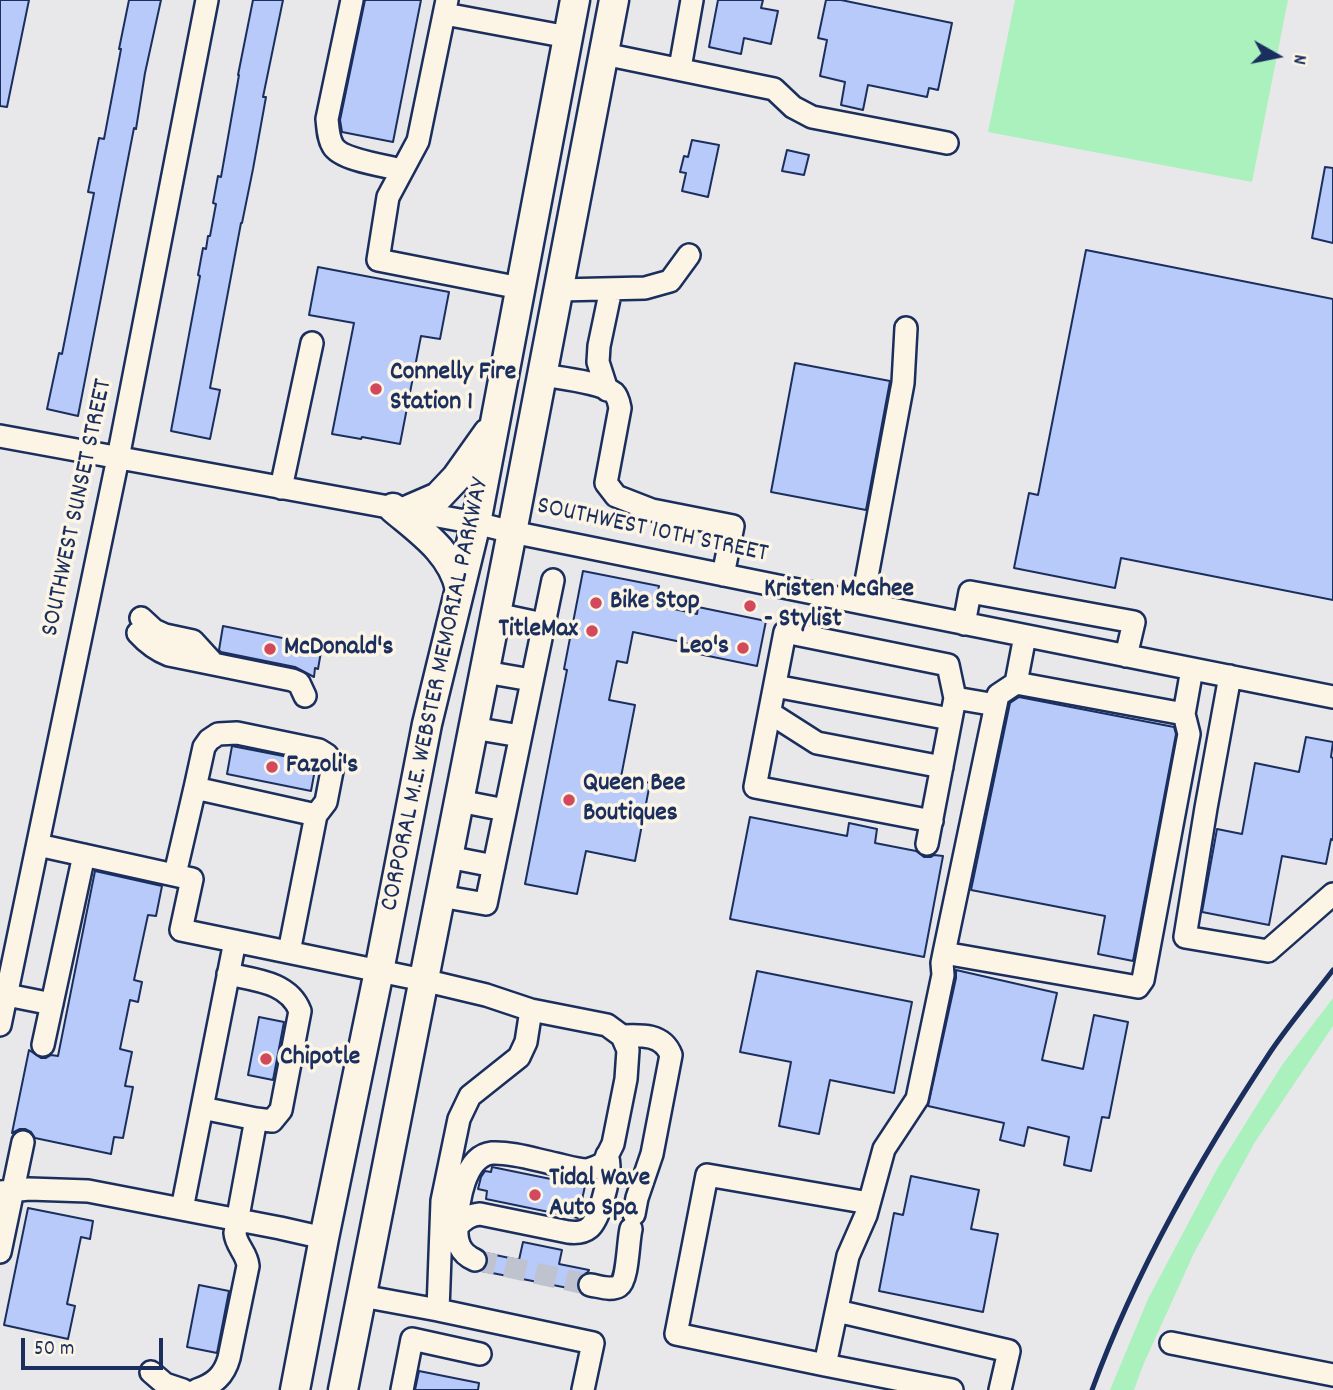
<!DOCTYPE html>
<style>
body{margin:0}
#map{position:relative;width:1333px;height:1390px;overflow:hidden;background:#e8e8eb;font-family:Dekko,sans-serif}
canvas{display:block}
.north{position:absolute;left:1242px;top:21px;width:70px;height:70px;-webkit-text-stroke:5px #fcf5e5;paint-order:stroke;rotate:99deg;font-size:19px;font-weight:700;line-height:28px;text-align:center;color:#1b2f5e}
.north::after{content:'';display:block;margin:auto;width:24px;height:32px;background:#1b2f5e;clip-path:polygon(50% 0,100% 100%,50% 72%,0 100%)}
.scale{position:absolute;left:21px;top:1338px;width:142px;height:32px;box-sizing:border-box;border:4px solid #1b2f5e;border-top:0;padding-left:9px;font-size:21px;line-height:24px;white-space:nowrap;color:#1b2f5e;-webkit-text-stroke:5px #fcf5e5;paint-order:stroke}
</style>
<div id="map">
<canvas width="1333" height="1390"></canvas>
<div class="north">N</div>
<div class="scale">50 m</div>
</div>
<script>
const context = document.querySelector('canvas').getContext('2d');
context.lineJoin = 'round';
function fill(path, color) { context.fillStyle = color; context.fill(path, 'evenodd'); }
function strokePath(path, color, width, dash) { context.strokeStyle = color; context.lineWidth = width; context.lineCap = dash ? 'butt' : 'round'; context.setLineDash(dash || []); context.stroke(path); }
function label(font, color, halo, rows, align = 'center') {
  context.font = font + ' Dekko,sans-serif'; context.lineWidth = 7; context.setLineDash([]); context.textBaseline = 'middle'; context.strokeStyle = halo; context.fillStyle = color; for (const [text, x, y, turn = 0] of rows) {
    context.save(); context.translate(x, y); context.rotate((+turn || 0) * Math.PI / 180); context.textAlign = isNaN(turn) ? turn : align; if (halo) context.strokeText(text, 0, 0); context.fillText(text, 0, 0); context.restore();
  }
}
const green = new Path2D(`
 M 1015,0 L 1288,0 L 1252,182 L 988,132 Z
 M 1333,998 L 1333,1026 L 1255,1142 L 1194,1253 L 1144,1363 L 1134,1390 L 1110,1390 L 1148,1299 L 1217,1169 L 1282,1065 Z`);
const building = new Path2D(`
 M 0,0 L 29,0 L 7,107 L 0,106 Z
 M 129,0 L 161,0 L 145,73 L 136,129 L 134,128 L 78,416 L 47,409 L 59,353 L 62,354 L 94,193 L 88,192 L 99,138 L 104,139 L 121,49 L 119,49 Z
 M 253,0 L 283,0 L 263,97 L 266,97 L 253,169 L 242,223 L 241,223 L 210,388 L 220,390 L 210,439 L 171,431 L 200,276 L 198,275 L 203,248 L 206,249 L 208,236 L 210,236 L 216,204 L 213,203 L 218,176 L 221,177 L 239,75 L 238,75 Z
 M 365,0 L 421,0 L 393,142 L 342,132 L 340,120 Z
 M 718,0 L 763,0 L 761,8 L 778,11 L 771,44 L 744,38 L 741,54 L 709,47 Z
 M 826,0 L 841,0 L 952,23 L 938,90 L 929,88 L 927,97 L 868,85 L 863,110 L 841,105 L 845,82 L 820,76 L 827,40 L 818,38 Z
 M 692,140 L 719,145 L 708,197 L 682,191 L 686,173 L 680,172 L 684,156 L 688,157 Z
 M 787,150 L 809,155 L 804,175 L 782,171 Z
 M 1325,167 L 1333,168 L 1333,243 L 1312,238 Z
 M 1086,250 L 1333,299 L 1333,600 L 1121,558 L 1115,588 L 1014,568 L 1029,493 L 1038,495 Z
 M 318,267 L 449,292 L 440,339 L 421,336 L 400,444 L 362,437 L 361,439 L 332,434 L 354,323 L 309,315 Z
 M 795,363 L 890,381 L 866,510 L 771,492 Z
 M 583,571 L 659,586 L 657,597 L 666,599 L 665,607 L 697,614 L 698,607 L 766,621 L 757,666 L 689,652 L 691,644 L 633,632 L 627,663 L 617,661 L 609,700 L 635,705 L 621,777 L 650,783 L 635,861 L 586,851 L 577,894 L 525,884 L 567,670 L 564,669 Z
 M 223,626 L 322,646 L 318,669 L 315,668 L 314,677 L 295,667 L 221,652 L 219,650 Z
 M 1019,697 L 1174,727 L 1176,734 L 1133,961 L 1098,954 L 1105,916 L 971,890 L 1010,703 Z
 M 1306,737 L 1333,742 L 1331,757 L 1333,758 L 1333,840 L 1331,839 L 1326,864 L 1282,856 L 1269,925 L 1202,912 L 1217,829 L 1242,834 L 1255,763 L 1299,772 Z
 M 232,746 L 314,762 L 316,764 L 311,791 L 227,774 Z
 M 750,817 L 847,836 L 849,823 L 877,829 L 875,843 L 916,851 L 924,857 L 931,857 L 934,855 L 943,856 L 924,957 L 730,919 Z
 M 95,871 L 162,886 L 156,916 L 148,915 L 134,980 L 142,982 L 138,1002 L 130,1000 L 120,1049 L 132,1052 L 125,1086 L 133,1087 L 123,1138 L 114,1137 L 111,1154 L 35,1138 L 31,1132 L 25,1129 L 20,1129 L 12,1133 L 29,1050 L 41,1058 L 46,1058 L 51,1055 L 58,1056 Z
 M 956,970 L 1057,993 L 1042,1060 L 1083,1069 L 1094,1015 L 1128,1022 L 1109,1118 L 1102,1117 L 1091,1171 L 1064,1165 L 1069,1137 L 1028,1127 L 1024,1146 L 1000,1140 L 1004,1123 L 928,1106 L 956,978 Z
 M 757,971 L 912,1002 L 894,1093 L 830,1080 L 819,1134 L 779,1126 L 791,1062 L 740,1052 Z
 M 259,1017 L 284,1022 L 273,1080 L 248,1075 Z
 M 492,1167 L 585,1186 L 578,1218 L 486,1199 L 487,1191 L 478,1189 L 481,1177 L 485,1171 L 491,1172 Z
 M 911,1176 L 979,1190 L 971,1229 L 998,1234 L 983,1312 L 879,1291 L 894,1213 L 903,1215 Z
 M 28,1208 L 93,1221 L 90,1239 L 81,1237 L 67,1304 L 75,1306 L 68,1339 L 4,1325 Z
 M 523,1242 L 562,1250 L 559,1264 L 589,1270 L 588,1272 L 579,1277 L 577,1284 L 578,1290 L 482,1271 L 487,1265 L 488,1260 L 486,1253 L 519,1260 Z
 M 199,1285 L 229,1291 L 217,1353 L 187,1347 Z
 M 419,1371 L 479,1383 L 478,1390 L 415,1390 Z`);
const minorTunnel = new Path2D(`
 M 475,1260 L 590,1285`);
const minor = new Path2D(`
 M 352,0 L 327,119 C 328,128 328,138 333,146 C 341,160 386,166 402,170
 M 447,0 L 418,141 L 388,197 L 378,260 L 520,288
 M 445,14 L 568,37
 M 604,54 L 774,89 L 793,107 L 812,117 L 947,143
 M 680,68 L 692,0
 M 559,290 L 645,288 L 670,281 L 689,255
 M 543,375 C 560,378 601,382 614,393 C 618,397 619,403 620,408 L 606,483 L 616,496 L 652,510 L 733,526 L 723,575
 M 607,390 L 598,362 L 599,346 L 611,289
 M 0,436 L 476,523 L 512,532 L 862,603 L 1333,697
 M 281,488 L 312,343
 M 862,603 L 903,383 L 906,328
 M 496,614 L 543,624
 M 141,618 L 154,630 L 165,635 L 193,641 L 214,664
 M 964,624 L 970,592 L 1134,622 L 1126,656
 M 138,633 C 147,643 156,650 169,655 L 292,680 L 299,683 L 305,696
 M 485,672 L 531,680
 M 1230,676 L 1206,808 L 1185,937 L 1268,951 L 1333,894
 M 1016,683 L 1184,714
 M 775,686 L 950,719
 M 955,698 L 996,705
 M 770,713 L 817,743 L 942,767
 M 473,728 L 520,736
 M 195,788 L 204,747 L 209,740 L 218,734 L 237,733 L 319,750 L 327,755 L 332,762 L 332,771 L 326,802 L 316,815
 M 459,801 L 505,810
 M 927,844 L 955,698 L 948,665 L 785,632 L 755,787 L 932,821
 M 38,845 L 192,879 L 181,930 L 423,980 L 486,995 L 531,1010 L 526,1042 L 519,1057 L 470,1096 L 459,1119 L 442,1201 L 438,1310 L 593,1343 L 583,1390
 M 448,857 L 494,866
 M 175,874 L 195,788 L 316,815 L 289,952
 M 440,896 L 486,904 L 553,580
 M 944,953 L 1138,987 L 1143,980 L 1189,734 L 1184,714 L 1192,669
 M 228,974 C 255,980 289,982 300,1011 L 281,1110 L 272,1121 L 256,1119
 M 7,995 L 52,1004
 M 0,1025 L 118,458 L 207,0
 M 622,1036 C 642,1035 663,1034 671,1055 L 652,1154 L 637,1198 L 634,1214
 M 43,1045 L 84,855
 M 0,1192 L 29,1189 L 88,1191 L 280,1228 L 324,1238
 M 182,1209 L 235,941
 M 457,1227 C 464,1219 470,1215 480,1214 L 568,1232 C 576,1233 583,1233 589,1228 C 600,1219 609,1180 609,1166 C 609,1162 608,1158 607,1155
 M 0,1252 L 23,1142
 M 475,1260 C 459,1253 456,1241 457,1225 C 458,1203 464,1156 492,1153 C 513,1152 536,1160 556,1164 C 565,1166 578,1170 587,1170 C 592,1169 598,1166 603,1164 L 613,1144 L 626,1079 L 628,1050 L 622,1036 L 607,1025 L 531,1010
 M 590,1285 C 599,1286 611,1291 619,1286 C 628,1280 628,1241 631,1229
 M 362,1296 L 438,1310
 M 837,1311 L 1009,1351 L 1000,1390
 M 1171,1343 L 1333,1375
 M 825,1365 L 676,1334 L 707,1175 L 869,1203
 M 151,1372 L 165,1384 L 183,1390
 M 197,1390 C 214,1384 224,1376 229,1358 L 248,1266 C 247,1253 236,1246 235,1233 L 256,1119 L 202,1108
 M 402,1390 L 412,1339 L 480,1354
 M 952,1390 L 825,1365 L 848,1256 L 866,1215 L 884,1149 L 917,1099 L 943,975 L 942,963 L 944,953 L 998,695 L 1016,683 L 1025,636`);
const major = new Path2D(`
 M 393,508 C 420,531 452,552 460,589
 M 408,510 L 438,497 L 456,478 L 488,433
 M 295,1390 L 324,1238 L 379,971 L 427,724 L 476,523 L 575,0
 M 343,1390 L 512,532 L 614,0`);
const rail = new Path2D(`
 M 1092,1390 C 1136,1270 1201,1157 1271,1051 C 1290,1023 1313,996 1333,970`);
const markers = [
 [376,389,7,"#d1495b"],
 [596,603,7,"#d1495b"],
 [750,606,7,"#d1495b"],
 [592,631,7,"#d1495b"],
 [743,648,7,"#d1495b"],
 [270,649,7,"#d1495b"],
 [272,767,7,"#d1495b"],
 [569,800,7,"#d1495b"],
 [266,1059,7,"#d1495b"],
 [535,1195,7,"#d1495b"]
];
const poiNames = [
 ["Connelly Fire",390,374],
 ["Station 1",390,404],
 ["Kristen McGhee",764,591],
 ["- Stylist",764,621],
 ["Bike Stop",610,603],
 ["TitleMax",578,631,"right"],
 ["Leo's",729,648,"right"],
 ["McDonald's",284,649],
 ["Fazoli's",286,767],
 ["Queen Bee",583,785],
 ["Boutiques",583,815],
 ["Chipotle",280,1059],
 ["Tidal Wave",549,1180],
 ["Auto Spa",549,1210]
];
const streetNames = [
 ["SOUTHWEST SUNSET STREET",79,508,-78],
 ["SOUTHWEST 10TH STREET",652,532,12],
 ["CORPORAL M.E. WEBSTER MEMORIAL PARKWAY",437,695,-78]
];
fill(green, '#aaf1bd');
fill(building, '#b8cafa');
strokePath(building, '#1b2f5e', 2);
strokePath(minorTunnel, '#bfc3cf', 21, [21, 10]);
strokePath(minor, '#1b2f5e', 26);
strokePath(major, '#1b2f5e', 33);
strokePath(minor, '#fcf5e5', 21);
strokePath(major, '#fcf5e5', 28);
strokePath(rail, '#1b2f5e', 5);
for (const [x, y, r, color] of markers) { const dot = new Path2D(); dot.arc(x, y, r, 0, 2 * Math.PI); context.fillStyle = color; context.fill(dot); strokePath(dot, '#fcf5e5', 2.5); }
label('bold 26px', '#1b2f5e', '#fcf5e5', poiNames, 'left');
label('26px', '#1b2f5e', '#fcf5e5', streetNames);
</script>
